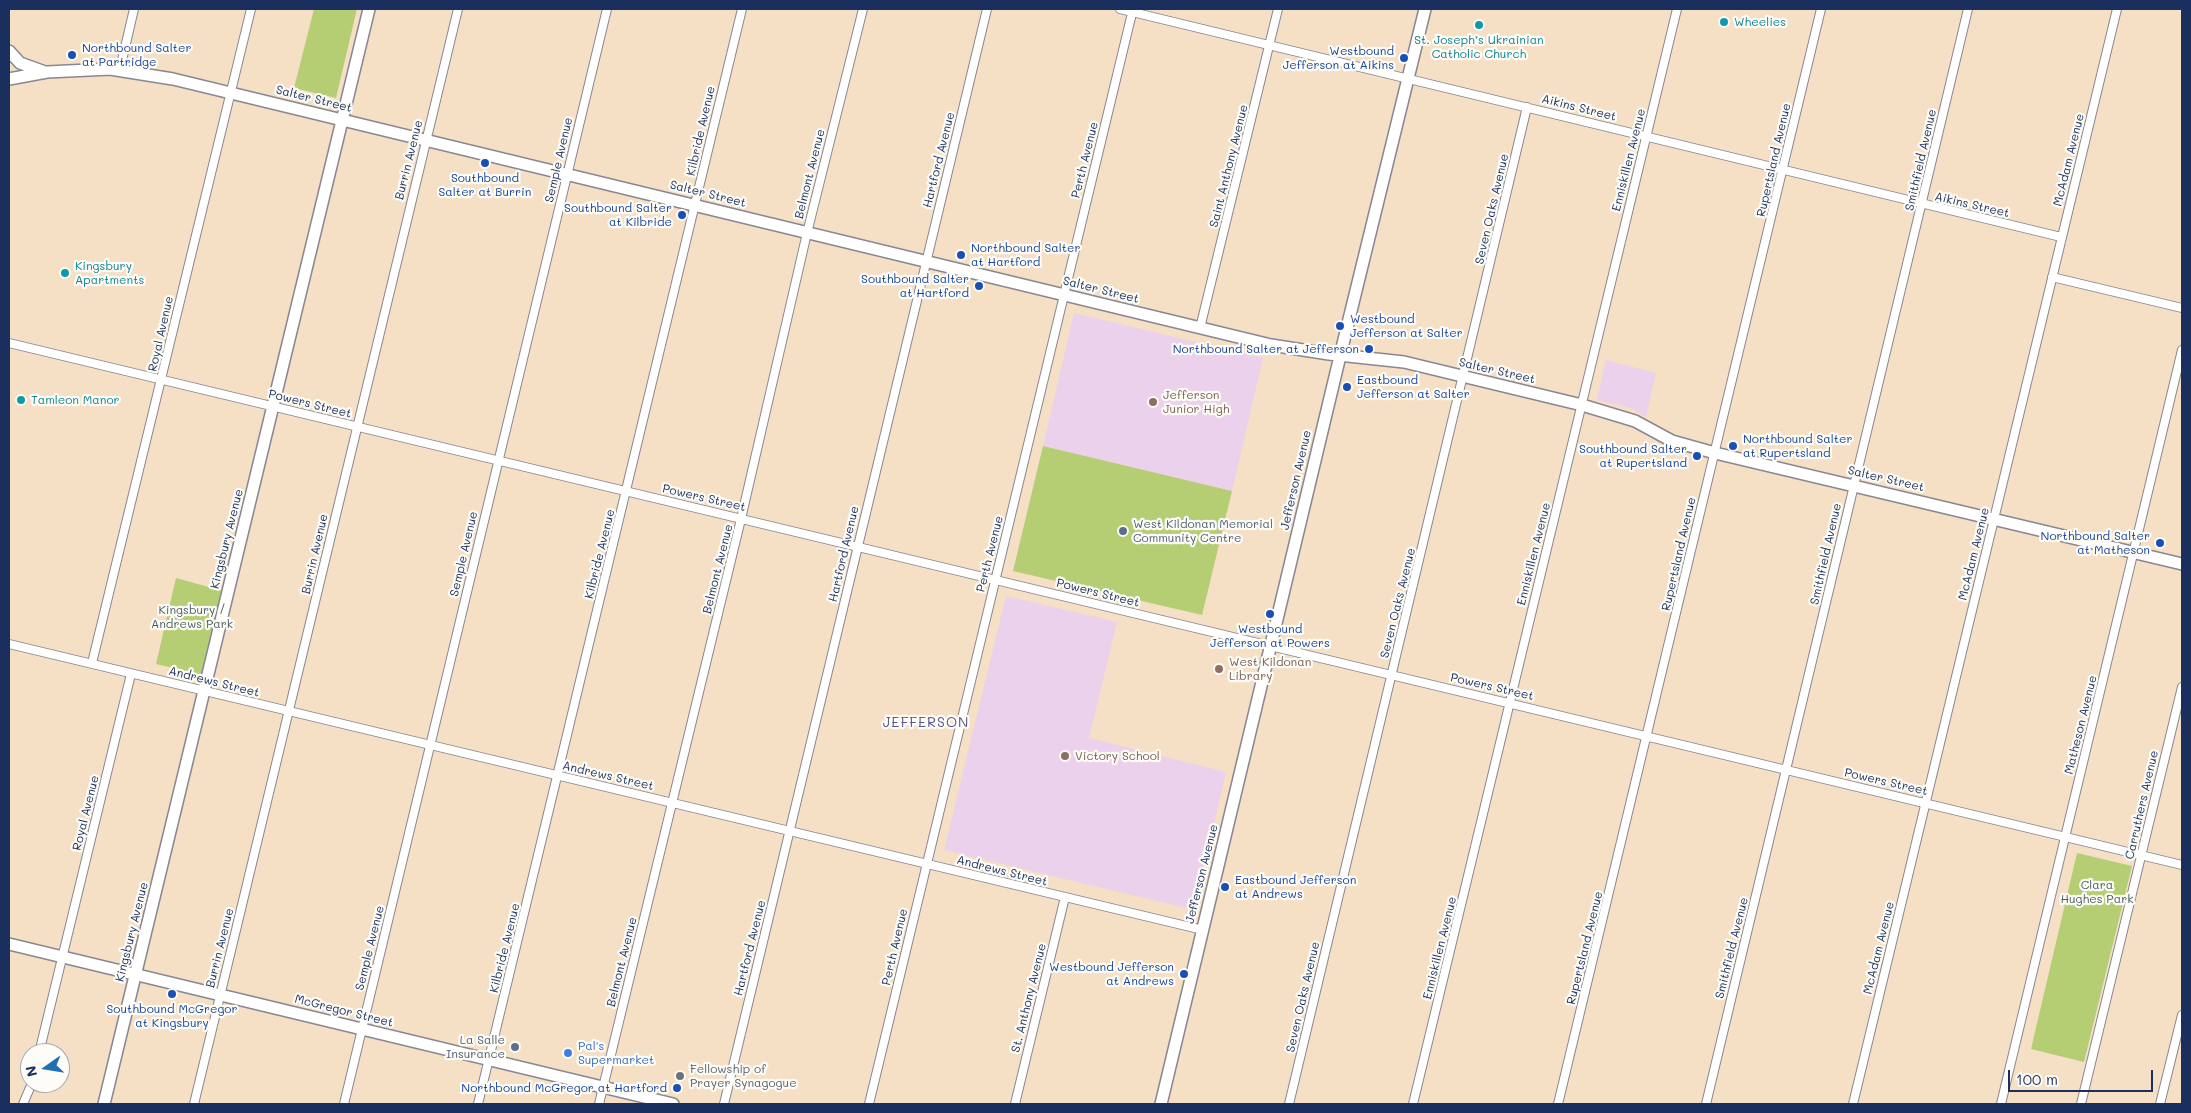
<!DOCTYPE html>
<meta charset="utf-8">
<style>
body{margin:0}
#map{position:relative;width:2191px;height:1113px;overflow:hidden;background:#f5dfc5;font-family:Mali,sans-serif}
canvas{display:block}
.frame{position:absolute;inset:0;border:10px solid #1b2f5e;pointer-events:none}
.north{position:absolute;left:20px;top:1043px;width:50px;height:50px;box-sizing:border-box;background:#fdfcf7;border:1px solid #a3aaba;border-radius:50%;rotate:257deg;font-size:14px;font-weight:700;line-height:20px;text-align:center;color:#1b2f5e}
.north::after{content:'';display:block;margin:auto;width:18px;height:22px;background:#1f6fb2;clip-path:polygon(50% 0,100% 100%,50% 72%,0 100%)}
.scale{position:absolute;left:2008px;top:1070px;width:145px;height:22px;box-sizing:border-box;border:2px solid #1b2f5e;border-top:0;padding-left:6px;font-size:15px;line-height:18px;white-space:nowrap;color:#1b2f5e;-webkit-text-stroke:4px #fdfcf7;paint-order:stroke}
</style>
<div id="map">
<canvas width="2191" height="1113"></canvas>
<div class="frame"></div>
<div class="north">N</div>
<div class="scale">100 m</div>
</div>
<script>
const context = document.querySelector('canvas').getContext('2d');
context.lineJoin = 'round';
function fill(path, color) { context.fillStyle = color; context.fill(path, 'evenodd'); }
function strokePath(path, color, width, dash) { context.strokeStyle = color; context.lineWidth = width; context.lineCap = dash ? 'butt' : 'round'; context.setLineDash(dash || []); context.stroke(path); }
function label(font, color, halo, rows, align = 'center') {
  context.font = font + ' Mali,sans-serif'; context.lineWidth = 4.5; context.setLineDash([]); context.textBaseline = 'middle'; context.strokeStyle = halo; context.fillStyle = color; for (const [text, x, y, turn = 0] of rows) {
    context.save(); context.translate(x, y); context.rotate((+turn || 0) * Math.PI / 180); context.textAlign = isNaN(turn) ? turn : align; if (halo) context.strokeText(text, 0, 0); context.fillText(text, 0, 0); context.restore();
  }
}
const built = new Path2D(`
 M 1074,313 L 1263,358 L 1232,491 L 1043,446 Z
 M 1606,360 L 1656,373 L 1646,417 L 1631,408 L 1597,400 Z
 M 1006,596 L 1117,622 L 1089,738 L 1226,772 L 1194,910 L 944,850 Z`);
const green = new Path2D(`
 M 314,9 L 357,9 L 336,98 L 294,88 Z
 M 1043,446 L 1232,491 L 1202,615 L 1013,571 Z
 M 176,578 L 223,591 L 203,675 L 156,664 Z
 M 2077,853 L 2132,866 L 2084,1062 L 2031,1049 Z`);
const street = new Path2D(`
 M 1120,9 L 2061,237
 M 120,69 L 134,9
 M 2052,277 L 2182,308
 M 1200,328 L 1278,9
 M 9,343 L 2182,865
 M 9,644 L 1203,930
 M 92,663 L 251,9
 M 39,1053 L 131,674
 M 23,1104 L 32,1083
 M 194,1104 L 458,9
 M 344,1104 L 607,9
 M 478,1104 L 742,9
 M 599,1104 L 741,519 L 807,233 L 863,9
 M 724,1104 L 987,9
 M 869,1104 L 1133,9
 M 1015,1104 L 1065,897
 M 1289,1104 L 1527,107
 M 1413,1104 L 1677,9
 M 1558,1104 L 1821,9
 M 1706,1104 L 1968,9
 M 1853,1104 L 2117,9
 M 2001,1104 L 2182,350
 M 2081,1104 L 2182,687
 M 2160,1104 L 2182,1015`);
const secondary = new Path2D(`
 M 9,51 L 20,63 L 45,72
 M 9,79 L 47,72 L 110,69 L 173,79 L 1271,345 L 1329,354 L 1404,362 L 1582,405 L 1635,421 L 1672,441 L 1715,453 L 2182,564
 M 9,944 L 673,1104
 M 104,1104 L 369,9
 M 1161,1104 L 1340,356 L 1425,9`);
const markers = [
 [1724,22,5,"#0f9aa8"],
 [1479,25,5,"#0f9aa8"],
 [72,55,5,"#1a4fb4"],
 [1404,58,5,"#1a4fb4"],
 [485,163,5,"#1a4fb4"],
 [682,215,5,"#1a4fb4"],
 [961,255,5,"#1a4fb4"],
 [65,273,5,"#0f9aa8"],
 [979,286,5,"#1a4fb4"],
 [1340,326,5,"#1a4fb4"],
 [1369,349,5,"#1a4fb4"],
 [1347,387,5,"#1a4fb4"],
 [21,400,5,"#0f9aa8"],
 [1153,402,5,"#8d6e63"],
 [1733,446,5,"#1a4fb4"],
 [1697,456,5,"#1a4fb4"],
 [1123,531,5,"#5c6f8a"],
 [2160,543,5,"#1a4fb4"],
 [1270,614,5,"#1a4fb4"],
 [1219,669,5,"#8d6e63"],
 [1065,756,5,"#8d6e63"],
 [1225,887,5,"#1a4fb4"],
 [1184,974,5,"#1a4fb4"],
 [172,994,5,"#1a4fb4"],
 [515,1047,5,"#5c6f8a"],
 [568,1053,5,"#3f7fe0"],
 [680,1076,5,"#6b7280"],
 [677,1088,5,"#1a4fb4"]
];
const cultureNames = [
 ["Wheelies",1734,22],
 ["St. Joseph’s Ukrainian",1479,40,"center"],
 ["Catholic Church",1479,54,"center"],
 ["Kingsbury",75,266],
 ["Apartments",75,280],
 ["Tamleon Manor",31,400]
];
const transitNames = [
 ["Northbound Salter",82,48,"left"],
 ["at Partridge",82,62,"left"],
 ["Westbound",1394,51],
 ["Jefferson at Aikins",1394,65],
 ["Southbound",485,178,"center"],
 ["Salter at Burrin",485,192,"center"],
 ["Southbound Salter",672,208],
 ["at Kilbride",672,222],
 ["Northbound Salter",971,248,"left"],
 ["at Hartford",971,262,"left"],
 ["Southbound Salter",969,279],
 ["at Hartford",969,293],
 ["Westbound",1350,319,"left"],
 ["Jefferson at Salter",1350,333,"left"],
 ["Northbound Salter at Jefferson",1359,349],
 ["Eastbound",1357,380,"left"],
 ["Jefferson at Salter",1357,394,"left"],
 ["Northbound Salter",1743,439,"left"],
 ["at Rupertsland",1743,453,"left"],
 ["Southbound Salter",1687,449],
 ["at Rupertsland",1687,463],
 ["Northbound Salter",2150,536],
 ["at Matheson",2150,550],
 ["Westbound",1270,629,"center"],
 ["Jefferson at Powers",1270,643,"center"],
 ["Eastbound Jefferson",1235,880,"left"],
 ["at Andrews",1235,894,"left"],
 ["Westbound Jefferson",1174,967],
 ["at Andrews",1174,981],
 ["Southbound McGregor",172,1009,"center"],
 ["at Kingsbury",172,1023,"center"],
 ["Northbound McGregor at Hartford",667,1088]
];
const streetNames = [
 ["Salter Street",314,99,14],
 ["Aikins Street",1579,108,14],
 ["Kilbride Avenue",701,131,-77],
 ["Burrin Avenue",409,160,-76],
 ["Semple Avenue",559,160,-77],
 ["Hartford Avenue",939,160,-76],
 ["Perth Avenue",1085,160,-76],
 ["Enniskillen Avenue",1629,160,-76],
 ["Rupertsland Avenue",1774,160,-77],
 ["Smithfield Avenue",1921,160,-77],
 ["McAdam Avenue",2069,160,-76],
 ["Saint Anthony Avenue",1229,166,-76],
 ["Belmont Avenue",810,174,-76],
 ["Salter Street",708,194,14],
 ["Aikins Street",1972,205,13],
 ["Seven Oaks Avenue",1492,209,-77],
 ["Salter Street",1101,290,14],
 ["Royal Avenue",161,334,-77],
 ["Salter Street",1497,371,13],
 ["Powers Street",310,404,14],
 ["Salter Street",1886,479,13],
 ["Jefferson Avenue",1296,480,-77],
 ["Powers Street",704,498,13],
 ["Kingsbury Avenue",227,539,-76],
 ["Burrin Avenue",315,554,-77],
 ["Semple Avenue",464,554,-77],
 ["Kilbride Avenue",600,554,-76],
 ["Hartford Avenue",844,554,-77],
 ["Perth Avenue",990,554,-76],
 ["Enniskillen Avenue",1534,554,-76],
 ["Rupertsland Avenue",1679,554,-77],
 ["Smithfield Avenue",1826,554,-77],
 ["McAdam Avenue",1974,554,-76],
 ["Belmont Avenue",718,569,-76],
 ["Powers Street",1098,593,14],
 ["Seven Oaks Avenue",1398,603,-76],
 ["Andrews Street",214,682,14],
 ["Powers Street",1492,687,13],
 ["Matheson Avenue",2081,725,-76],
 ["Andrews Street",608,776,13],
 ["Powers Street",1886,782,13],
 ["Carruthers Avenue",2142,805,-77],
 ["Royal Avenue",86,813,-76],
 ["Andrews Street",1002,871,14],
 ["Jefferson Avenue",1202,874,-76],
 ["Kingsbury Avenue",132,932,-76],
 ["Perth Avenue",895,947,-77],
 ["Burrin Avenue",220,948,-76],
 ["Semple Avenue",370,948,-76],
 ["Kilbride Avenue",505,948,-76],
 ["Hartford Avenue",750,948,-76],
 ["Enniskillen Avenue",1440,948,-76],
 ["Rupertsland Avenue",1585,948,-76],
 ["Smithfield Avenue",1732,948,-76],
 ["McAdam Avenue",1879,948,-76],
 ["Belmont Avenue",622,962,-76],
 ["Seven Oaks Avenue",1303,997,-77],
 ["St. Anthony Avenue",1029,998,-76],
 ["McGregor Street",344,1011,14]
];
const educationNames = [
 ["Jefferson",1163,395],
 ["Junior High",1163,409],
 ["West Kildonan",1229,662],
 ["Library",1229,676],
 ["Victory School",1075,756]
];
const serviceNames = [
 ["West Kildonan Memorial",1133,524],
 ["Community Centre",1133,538],
 ["La Salle",505,1040,"right"],
 ["Insurance",505,1054,"right"]
];
const parkNames = [
 ["Kingsbury /",192,610],
 ["Andrews Park",192,624],
 ["Clara",2097,885],
 ["Hughes Park",2097,899]
];
const shopNames = [
 ["Pal's",578,1046],
 ["Supermarket",578,1060]
];
const worshipNames = [
 ["Fellowship of",690,1069],
 ["Prayer Synagogue",690,1083]
];
const neighbourhoodNames = [
 ["JEFFERSON",926,723]
];
fill(built, '#ebd1eb');
fill(green, '#b5ce74');
strokePath(street, '#888792', 10);
strokePath(secondary, '#888792', 14);
strokePath(street, '#fff', 8);
strokePath(secondary, '#fff', 11);
for (const [x, y, r, color] of markers) { const dot = new Path2D(); dot.arc(x, y, r, 0, 2 * Math.PI); context.fillStyle = color; context.fill(dot); strokePath(dot, '#fdfcf7', 2); }
label('12px', '#0d838f', '#fdfcf7', cultureNames, 'left');
label('12px', '#164399', '#fdfcf7', transitNames, 'right');
label('12px', '#1b2f5e', '#fdfcf7', streetNames);
label('12px', '#785e54', '#fdfcf7', educationNames, 'left');
label('12px', '#4e5e75', '#fdfcf7', serviceNames, 'left');
label('12px', '#495f65', '#fdfcf7', parkNames);
label('12px', '#366cbe', '#fdfcf7', shopNames, 'left');
label('12px', '#5b616d', '#fdfcf7', worshipNames, 'left');
context.letterSpacing = '1px';
label('14px', '#59588b', '#fdfcf7', neighbourhoodNames);
context.letterSpacing = '0px';
</script>
